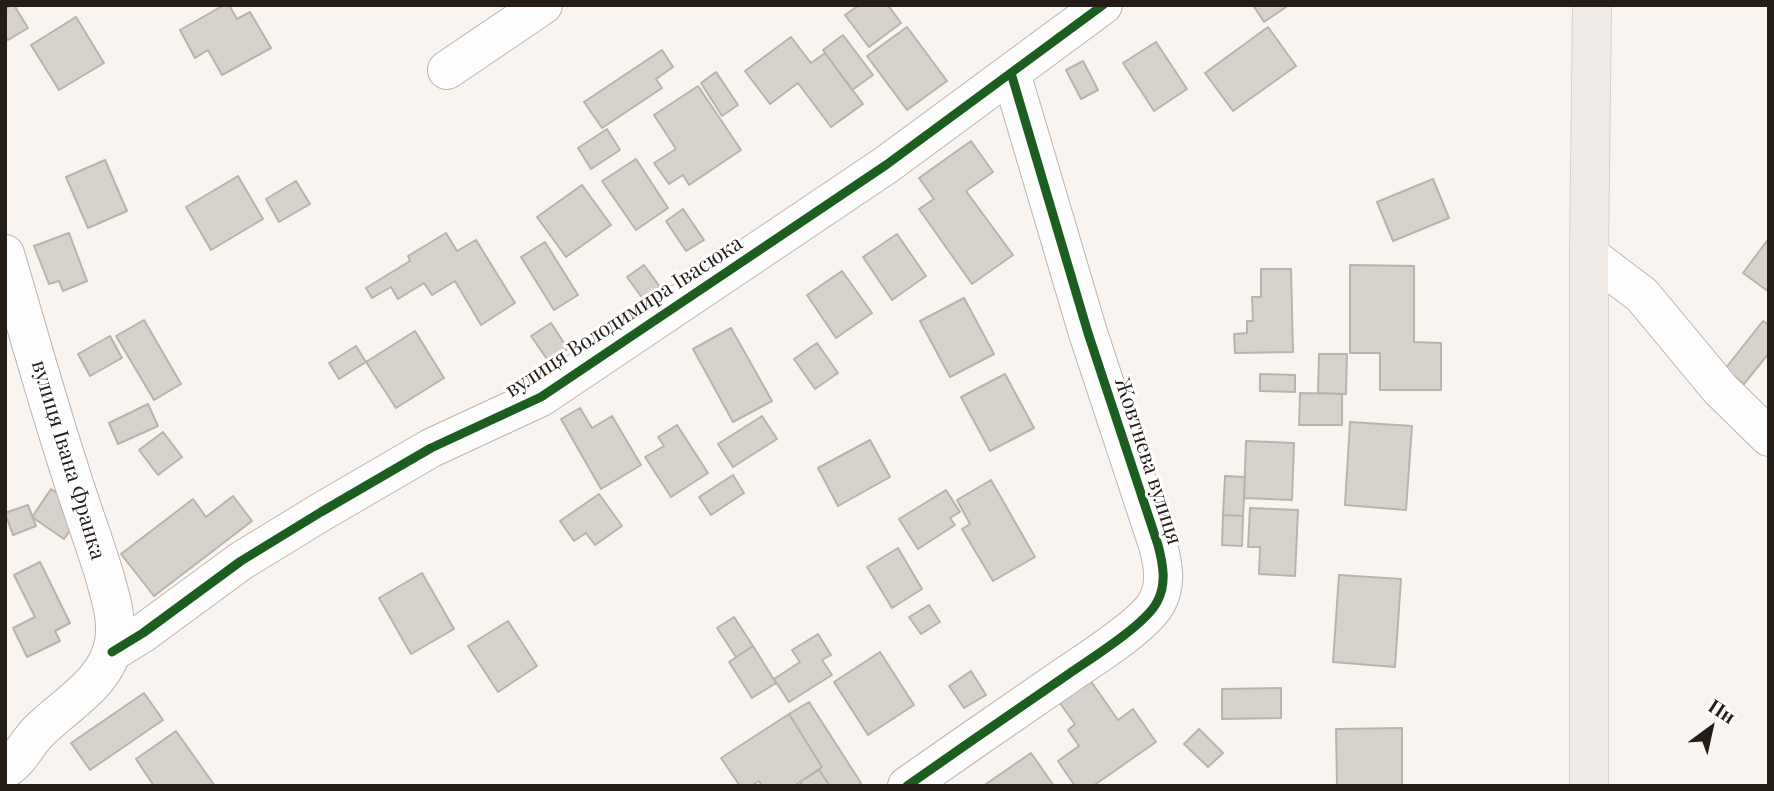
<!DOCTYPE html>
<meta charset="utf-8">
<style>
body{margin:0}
#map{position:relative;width:1774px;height:791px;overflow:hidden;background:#faf4f0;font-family:"Playfair Display",serif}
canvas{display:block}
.frame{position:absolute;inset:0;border:7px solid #241c17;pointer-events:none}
.north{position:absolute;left:1676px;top:693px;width:70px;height:70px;-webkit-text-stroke:5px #fff;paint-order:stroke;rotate:33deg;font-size:19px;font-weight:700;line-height:28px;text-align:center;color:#241c17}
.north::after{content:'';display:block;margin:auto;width:24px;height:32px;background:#241c17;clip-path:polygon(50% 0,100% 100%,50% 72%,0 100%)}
</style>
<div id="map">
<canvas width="1774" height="791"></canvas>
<div class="frame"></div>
<div class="north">Пн</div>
</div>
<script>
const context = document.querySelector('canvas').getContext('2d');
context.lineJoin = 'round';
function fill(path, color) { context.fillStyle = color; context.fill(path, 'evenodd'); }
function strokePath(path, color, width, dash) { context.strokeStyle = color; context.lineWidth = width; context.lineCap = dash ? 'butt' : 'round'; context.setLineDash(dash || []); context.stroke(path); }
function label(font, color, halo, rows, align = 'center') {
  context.font = font + ' "Playfair Display",serif'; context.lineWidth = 6; context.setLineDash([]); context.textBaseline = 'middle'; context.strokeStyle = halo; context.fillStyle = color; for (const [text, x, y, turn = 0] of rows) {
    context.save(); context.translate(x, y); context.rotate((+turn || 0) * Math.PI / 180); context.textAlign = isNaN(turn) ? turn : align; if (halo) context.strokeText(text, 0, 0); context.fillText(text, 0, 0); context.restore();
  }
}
const building = new Path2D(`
 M 12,5 L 14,5 L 28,28 L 8,40 L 5,36 L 5,9 Z
 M 224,5 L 229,5 L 237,19 L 250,12 L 271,48 L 222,75 L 208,50 L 195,58 L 180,30 Z
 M 859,5 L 888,5 L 901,23 L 869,47 L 845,15 Z
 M 1253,5 L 1289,5 L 1264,22 Z
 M 76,17 L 104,63 L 59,90 L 31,45 Z
 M 907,27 L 947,81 L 907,110 L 867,56 Z
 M 1268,27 L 1296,66 L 1233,111 L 1205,73 Z
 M 843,35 L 873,75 L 852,90 L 823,50 Z
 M 791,37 L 811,63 L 825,53 L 863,104 L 831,127 L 798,83 L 770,104 L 745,71 Z
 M 1156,42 L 1187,89 L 1154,111 L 1123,63 Z
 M 662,50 L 673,67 L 656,79 L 662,88 L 602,128 L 584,102 Z
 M 1083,61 L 1098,90 L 1081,99 L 1066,70 Z
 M 716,72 L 738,105 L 722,116 L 701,83 Z
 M 698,86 L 741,150 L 689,185 L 683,175 L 669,184 L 654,163 L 676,149 L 654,115 Z
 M 607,129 L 620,150 L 591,169 L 578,148 Z
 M 971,141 L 993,172 L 966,191 L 1013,255 L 972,284 L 919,209 L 934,199 L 919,178 Z
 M 636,159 L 668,208 L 636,230 L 602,181 Z
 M 105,160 L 127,211 L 88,228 L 66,177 Z
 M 238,176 L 263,219 L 211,250 L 186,207 Z
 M 1433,179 L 1449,218 L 1393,241 L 1377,202 Z
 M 296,181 L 310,204 L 279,222 L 266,199 Z
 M 582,185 L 611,225 L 566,257 L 537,217 Z
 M 683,209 L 704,240 L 686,251 L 666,221 Z
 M 69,233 L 87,281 L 63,291 L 59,281 L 49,284 L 34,246 Z
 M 446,233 L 457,251 L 476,240 L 515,303 L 481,325 L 455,281 L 432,295 L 424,283 L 398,299 L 391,287 L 372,298 L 366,288 L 410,261 L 408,256 Z
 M 897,234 L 926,276 L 892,300 L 863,257 Z
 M 1769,238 L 1769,292 L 1743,273 Z
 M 545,242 L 578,295 L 554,310 L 521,257 Z
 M 644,265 L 660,287 L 643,299 L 627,277 Z
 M 1350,265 L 1414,266 L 1414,342 L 1441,343 L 1441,390 L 1380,390 L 1380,353 L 1350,353 Z
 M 1261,269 L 1291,269 L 1293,352 L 1235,353 L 1234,334 L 1247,333 L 1247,321 L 1253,321 L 1252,297 L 1261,297 Z
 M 842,271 L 872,313 L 836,338 L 807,295 Z
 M 964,298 L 994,354 L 950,377 L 920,321 Z
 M 144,320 L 181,384 L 154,400 L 116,336 Z
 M 1763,321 L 1769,325 L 1769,353 L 1744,384 L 1725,369 Z
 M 551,323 L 568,349 L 549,362 L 531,336 Z
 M 731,328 L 772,401 L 733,422 L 693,349 Z
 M 415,331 L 444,378 L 396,408 L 366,362 Z
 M 110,336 L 122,358 L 90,376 L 78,354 Z
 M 817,343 L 838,373 L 815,389 L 794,359 Z
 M 356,346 L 366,362 L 339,379 L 329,363 Z
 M 1319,354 L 1347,354 L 1346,394 L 1318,393 Z
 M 1005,374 L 1034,428 L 990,451 L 961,397 Z
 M 1260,374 L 1295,375 L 1295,392 L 1260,391 Z
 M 1300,393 L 1342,394 L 1342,425 L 1299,425 Z
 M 148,404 L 158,426 L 118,444 L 109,423 Z
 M 580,408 L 592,428 L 612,416 L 641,465 L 601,489 L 561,419 Z
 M 762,416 L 777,439 L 733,467 L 718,444 Z
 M 1350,422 L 1412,426 L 1406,510 L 1345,505 Z
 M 677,425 L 708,473 L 671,497 L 645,457 L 664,446 L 658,437 Z
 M 163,432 L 182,457 L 158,475 L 139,450 Z
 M 870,440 L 890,477 L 838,506 L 818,468 Z
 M 1246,441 L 1294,443 L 1292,500 L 1244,498 Z
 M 733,475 L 744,493 L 711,515 L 699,497 Z
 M 1225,476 L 1245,477 L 1243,516 L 1223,515 Z
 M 991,480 L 1035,557 L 993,581 L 962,529 L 970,524 L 957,500 Z
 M 51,489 L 72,504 L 78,519 L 64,539 L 32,517 Z
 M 946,490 L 960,512 L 950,518 L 955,525 L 918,549 L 899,519 Z
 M 599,494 L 622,526 L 595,545 L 586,533 L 574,541 L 560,521 Z
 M 233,496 L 252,521 L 154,596 L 121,554 L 193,499 L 206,517 Z
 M 28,505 L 36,526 L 13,535 L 5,513 Z
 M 1250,508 L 1298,510 L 1295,576 L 1259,574 L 1260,547 L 1248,547 Z
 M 1223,515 L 1243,516 L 1242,546 L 1222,545 Z
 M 898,548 L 922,589 L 892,608 L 867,567 Z
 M 40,562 L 70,623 L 55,631 L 60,641 L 27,657 L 13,628 L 35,617 L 14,575 Z
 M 422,573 L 454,629 L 411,654 L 379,598 Z
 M 1339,575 L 1401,579 L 1395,667 L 1333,662 Z
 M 929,605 L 940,622 L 921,634 L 909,617 Z
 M 734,617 L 753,646 L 736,657 L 717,628 Z
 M 508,621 L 537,666 L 498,692 L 468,646 Z
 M 818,634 L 831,655 L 822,660 L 832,675 L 789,702 L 774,679 L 800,662 L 792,650 Z
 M 753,646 L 776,683 L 752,698 L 729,662 Z
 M 880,652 L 914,705 L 868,735 L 834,682 Z
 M 971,671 L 986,695 L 964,708 L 949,686 Z
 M 1090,680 L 1118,720 L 1133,709 L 1156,742 L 1093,786 L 1075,786 L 1058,761 L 1079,746 L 1068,730 L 1075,724 L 1059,702 Z
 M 1281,688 L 1281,718 L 1222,719 L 1222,689 Z
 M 144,693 L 163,720 L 90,770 L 71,743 Z
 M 809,702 L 861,783 L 858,786 L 830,786 L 819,770 L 822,767 L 789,714 Z
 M 789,714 L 822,767 L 794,786 L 762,786 L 759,781 L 751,786 L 740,786 L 721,758 Z
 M 1402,728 L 1402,786 L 1337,786 L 1336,729 Z
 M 1199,729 L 1223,753 L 1208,767 L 1184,744 Z
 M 176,731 L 215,786 L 154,786 L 136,759 Z
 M 1031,753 L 1054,786 L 983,786 Z
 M 819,770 L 830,786 L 803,786 L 800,782 Z`);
const minor = new Path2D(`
 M 447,70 L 543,5
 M 5,254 C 26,325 46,397 69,468 C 80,504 93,538 104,574 C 110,596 118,618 114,642 C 107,684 64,705 37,733 C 26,745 19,761 5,769
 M 1589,255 L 1642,295 L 1720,389 L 1769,437
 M 112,652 L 143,633 L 241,561 L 321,512 L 431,448 L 541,397 L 886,165 L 1103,5
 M 907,786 C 961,748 1016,710 1070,673 C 1092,658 1146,624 1157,602 C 1167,584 1163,564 1158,545 L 1088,333 L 1011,73`);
const major = new Path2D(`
 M 1589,786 L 1589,255 L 1592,5`);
const cycleway = new Path2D(`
 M 112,652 L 143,633 L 241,561 L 321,512 L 431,448 L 541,397 L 886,165 L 1103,5
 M 907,786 C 961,748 1016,710 1070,673 C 1092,658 1146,624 1157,602 C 1167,584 1163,564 1158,545 L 1088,333 L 1011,73`);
const streetNames = [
 ["вулиця Володимира Івасюка",624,317,-33],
 ["вулиця Івана Франка",68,460,73],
 ["Жовтнева вулиця",1148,461,72]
];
fill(building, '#d8d2cd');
strokePath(building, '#b9b3ae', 2);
strokePath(minor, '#bbb5b0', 40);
strokePath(major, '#d6d2d0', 40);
strokePath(minor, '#fefdfd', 38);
strokePath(major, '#f1ebe7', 38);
strokePath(cycleway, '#1b5e20', 9);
label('21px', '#241c17', '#fff', streetNames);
</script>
